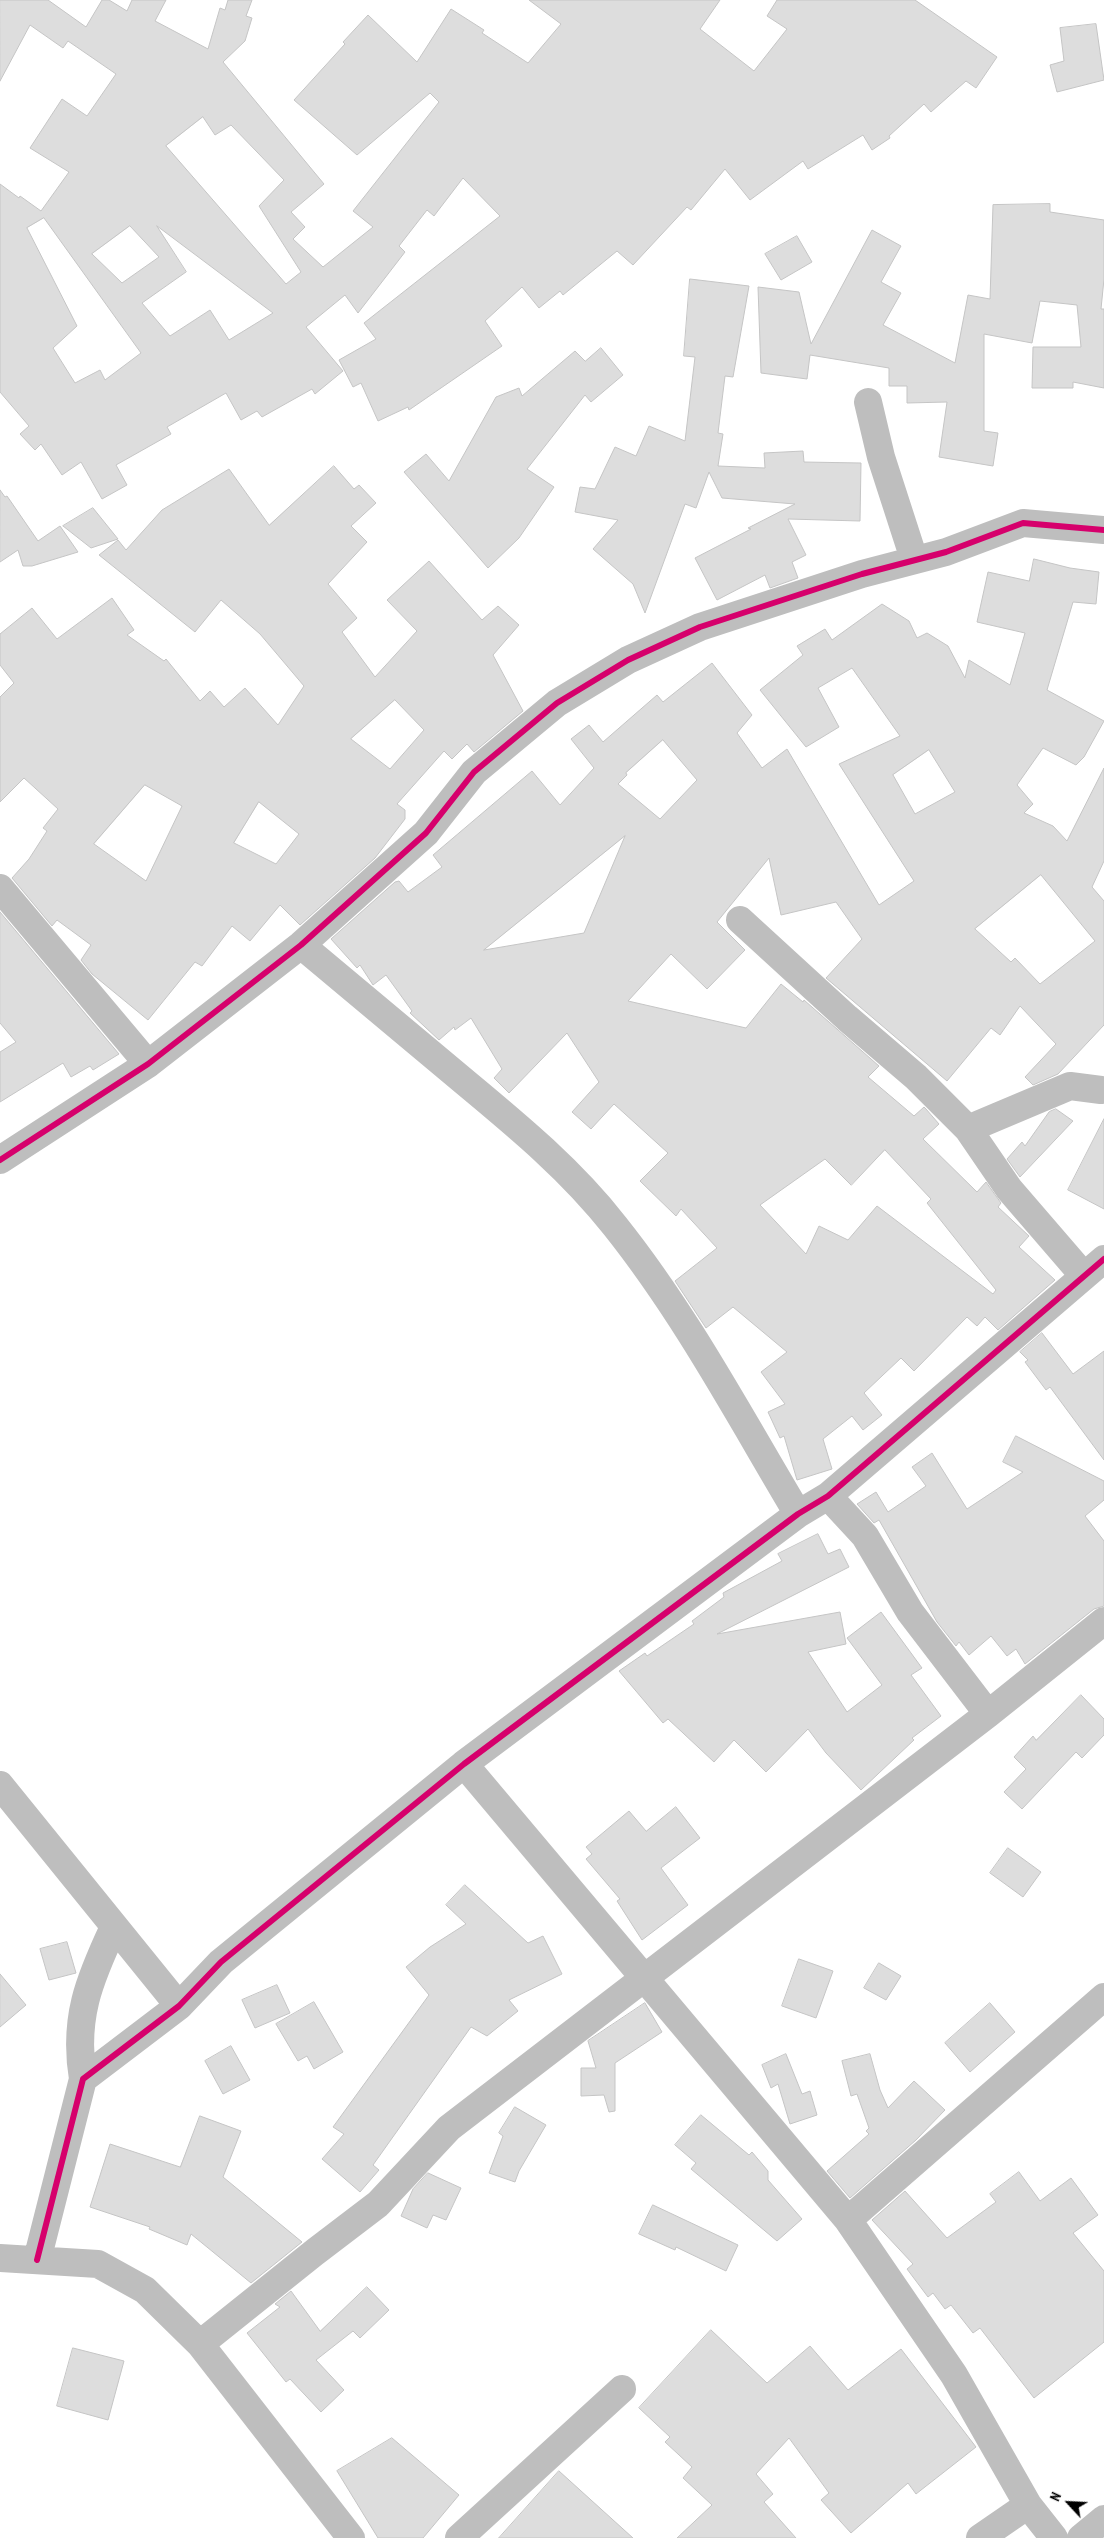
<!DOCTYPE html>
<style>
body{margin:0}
#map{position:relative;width:1104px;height:2538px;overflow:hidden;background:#fff;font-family:"PT Sans Narrow",sans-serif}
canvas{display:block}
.north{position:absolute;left:1044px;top:2478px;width:50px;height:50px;-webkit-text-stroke:4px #fff;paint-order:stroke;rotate:295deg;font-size:14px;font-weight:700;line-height:20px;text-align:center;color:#000}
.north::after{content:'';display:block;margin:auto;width:18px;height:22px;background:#000;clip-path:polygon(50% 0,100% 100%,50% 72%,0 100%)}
</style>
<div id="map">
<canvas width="1104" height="2538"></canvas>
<div class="north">N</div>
</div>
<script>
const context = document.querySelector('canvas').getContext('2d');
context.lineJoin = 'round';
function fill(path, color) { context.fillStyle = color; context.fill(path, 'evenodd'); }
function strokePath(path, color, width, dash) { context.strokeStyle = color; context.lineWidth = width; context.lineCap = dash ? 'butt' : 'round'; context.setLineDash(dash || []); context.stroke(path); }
const building = new Path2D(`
 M 0,0 L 48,0 L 86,27 L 102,0 L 109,0 L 127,11 L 132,0 L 166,0 L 155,21 L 208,49 L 220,8 L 225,10 L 228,0 L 252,0 L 246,16 L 252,18 L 245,41 L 223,62 L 324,184 L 291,212 L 305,227 L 293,239 L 323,267 L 373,227 L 353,211 L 439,102 L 430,93 L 357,155 L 294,100 L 345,44 L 343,42 L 368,15 L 417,62 L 451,9 L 484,30 L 482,33 L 528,63 L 561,24 L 529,0 L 720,0 L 700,29 L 754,71 L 787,29 L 767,16 L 777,0 L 915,0 L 997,57 L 976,88 L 966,81 L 931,112 L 924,104 L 889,136 L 890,138 L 872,150 L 863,135 L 808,169 L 803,161 L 750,200 L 725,169 L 691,210 L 687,207 L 633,265 L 617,251 L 563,295 L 560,291 L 539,308 L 522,287 L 485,321 L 502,346 L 409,410 L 408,407 L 378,421 L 361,383 L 353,387 L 339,360 L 376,339 L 364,323 L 500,216 L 463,178 L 434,216 L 427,210 L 399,246 L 405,252 L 358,313 L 345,295 L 306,327 L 343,371 L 315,394 L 312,389 L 262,417 L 257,411 L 241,420 L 226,393 L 167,427 L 171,434 L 116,465 L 127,485 L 102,499 L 81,462 L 62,475 L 41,444 L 35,450 L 20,434 L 29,426 L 0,392 L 0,184 L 19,198 L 20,196 L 41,211 L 69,172 L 30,148 L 62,99 L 87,116 L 116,74 L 68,41 L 63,48 L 30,25 L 0,81 ZM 203,117 L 215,135 L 231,125 L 284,180 L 259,206 L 301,272 L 286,284 L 166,146 ZM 44,218 L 141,353 L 105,380 L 100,370 L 75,383 L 53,348 L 77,326 L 27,228 ZM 130,226 L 159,257 L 122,283 L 92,254 ZM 157,226 L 273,313 L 229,340 L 210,310 L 170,336 L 142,303 L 186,272 Z
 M 1096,24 L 1104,80 L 1057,92 L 1050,65 L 1064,61 L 1060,28 Z
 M 1050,204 L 1050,212 L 1104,220 L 1104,279 L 1101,309 L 1104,309 L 1104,388 L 1073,382 L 1073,388 L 1032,388 L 1033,347 L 1081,347 L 1077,305 L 1040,301 L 1032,343 L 984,334 L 984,431 L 998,433 L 993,466 L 939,457 L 947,402 L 907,403 L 907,386 L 889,386 L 889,368 L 810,355 L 807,379 L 761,373 L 758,287 L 799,292 L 811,344 L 872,230 L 901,246 L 881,282 L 901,293 L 883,325 L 955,363 L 968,295 L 990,299 L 993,205 Z
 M 797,236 L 812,262 L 781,280 L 765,254 Z
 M 690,279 L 749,286 L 733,377 L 725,376 L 718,433 L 723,434 L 718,466 L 765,468 L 764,453 L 803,451 L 804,462 L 861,463 L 860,521 L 788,519 L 806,555 L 792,562 L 798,578 L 770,588 L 765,575 L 717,600 L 695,558 L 751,529 L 748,528 L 795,504 L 722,498 L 709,472 L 696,508 L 685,504 L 645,613 L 633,584 L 593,549 L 618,520 L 575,512 L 580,487 L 595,489 L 615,447 L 636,456 L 649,426 L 685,441 L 695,357 L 684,356 Z
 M 601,348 L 623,375 L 591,402 L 585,395 L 527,469 L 554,487 L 519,538 L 488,568 L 404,472 L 426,454 L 449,481 L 496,397 L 519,388 L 522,396 L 575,351 L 585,361 Z
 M 334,466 L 354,489 L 359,485 L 376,503 L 351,526 L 367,542 L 328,584 L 357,618 L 342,632 L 375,677 L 417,631 L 387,600 L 429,561 L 482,620 L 498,606 L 519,625 L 493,655 L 523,711 L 474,752 L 467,744 L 452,759 L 444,751 L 397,804 L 405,810 L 405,819 L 375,858 L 300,925 L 280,905 L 250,941 L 232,926 L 202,966 L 195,962 L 148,1020 L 92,974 L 81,960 L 91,945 L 57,920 L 52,926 L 12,878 L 29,859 L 47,831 L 43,828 L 58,809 L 24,778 L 0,802 L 0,697 L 14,683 L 0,665 L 0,634 L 32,608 L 57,639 L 112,598 L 134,630 L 127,635 L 164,661 L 166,659 L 200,701 L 210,691 L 224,707 L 245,688 L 278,725 L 304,686 L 260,634 L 221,600 L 195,632 L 99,555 L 118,540 L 126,550 L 162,510 L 229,469 L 269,525 ZM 395,700 L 424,730 L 390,769 L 351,739 ZM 145,785 L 182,806 L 146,881 L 94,844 ZM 259,802 L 299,834 L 276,864 L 234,843 Z
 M 0,490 L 5,497 L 7,496 L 38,541 L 60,526 L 78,552 L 32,566 L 23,566 L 18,550 L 0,562 Z
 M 93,508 L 118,539 L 91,548 L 63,526 Z
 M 1034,559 L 1070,568 L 1099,572 L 1096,604 L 1073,602 L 1047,690 L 1104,721 L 1084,757 L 1076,765 L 1043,748 L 1017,785 L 1033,804 L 1024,813 L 1053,826 L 1067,841 L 1104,768 L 1104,861 L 1092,887 L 1104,901 L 1104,1025 L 1058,1074 L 1033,1085 L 1025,1077 L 1056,1044 L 1020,1006 L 1000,1035 L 991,1028 L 947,1081 L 826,978 L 862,939 L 836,902 L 781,915 L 769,858 L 717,922 L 745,950 L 707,989 L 671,954 L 628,1001 L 746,1028 L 781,984 L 803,1002 L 804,1000 L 879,1066 L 868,1077 L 914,1116 L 924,1107 L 926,1109 L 939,1124 L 923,1139 L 977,1192 L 986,1182 L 1001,1203 L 998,1207 L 1029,1236 L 1019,1247 L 1055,1280 L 998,1330 L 985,1317 L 977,1326 L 967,1317 L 914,1371 L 901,1358 L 864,1393 L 882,1415 L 863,1430 L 852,1416 L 823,1439 L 832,1469 L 797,1480 L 784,1436 L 780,1438 L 768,1412 L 785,1404 L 761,1372 L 787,1352 L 733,1307 L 706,1328 L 675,1281 L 717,1248 L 681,1209 L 676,1216 L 640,1181 L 668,1153 L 614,1104 L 591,1129 L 572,1112 L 599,1082 L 567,1033 L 509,1093 L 494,1078 L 502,1069 L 471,1018 L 455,1030 L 454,1027 L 439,1040 L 410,1013 L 412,1011 L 386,975 L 373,985 L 360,965 L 357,968 L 331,939 L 395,882 L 399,881 L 408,892 L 442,867 L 433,855 L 532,771 L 560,805 L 594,768 L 571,739 L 589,725 L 603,742 L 657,695 L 663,702 L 712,663 L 752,715 L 737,733 L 762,768 L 787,749 L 879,905 L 914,881 L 839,764 L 900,736 L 852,668 L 818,688 L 839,727 L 806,747 L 760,690 L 803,655 L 797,646 L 825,629 L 832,640 L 882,604 L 909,621 L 917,638 L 927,633 L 948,646 L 965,678 L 969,660 L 1010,685 L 1025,633 L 977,622 L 988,572 L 1029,581 ZM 663,740 L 697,780 L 660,819 L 618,784 L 627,775 L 626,773 ZM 929,750 L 955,792 L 915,814 L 893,775 ZM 625,836 L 584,933 L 484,950 ZM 1041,875 L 1095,941 L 1040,984 L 1015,958 L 1011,962 L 975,929 ZM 885,1150 L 931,1199 L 927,1203 L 996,1290 L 993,1294 L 877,1206 L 848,1240 L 819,1226 L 806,1254 L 760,1205 L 825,1159 L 851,1185 Z
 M 0,912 L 119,1054 L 93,1070 L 90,1066 L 71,1077 L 63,1063 L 0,1102 L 0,1052 L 16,1042 L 0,1023 Z
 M 1056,1109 L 1073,1121 L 1020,1177 L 1007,1159 L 1022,1142 L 1025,1146 L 1049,1112 Z
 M 1104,1119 L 1104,1209 L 1068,1190 Z
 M 1042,1333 L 1073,1374 L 1104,1351 L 1104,1460 L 1050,1387 L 1046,1390 L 1025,1362 L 1028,1360 L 1020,1352 Z
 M 1016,1436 L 1104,1481 L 1104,1500 L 1085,1516 L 1104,1541 L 1104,1606 L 1094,1609 L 1025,1664 L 1016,1649 L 1007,1656 L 991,1636 L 969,1655 L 959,1642 L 956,1646 L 937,1622 L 879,1520 L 874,1523 L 857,1504 L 876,1492 L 888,1512 L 926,1486 L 912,1467 L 932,1453 L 967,1509 L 1023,1472 L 1003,1462 Z
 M 818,1534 L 828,1554 L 840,1549 L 849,1567 L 717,1634 L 840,1612 L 846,1644 L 808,1652 L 847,1712 L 882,1685 L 847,1638 L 881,1612 L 922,1668 L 911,1675 L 941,1716 L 912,1738 L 914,1740 L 861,1790 L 826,1753 L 808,1729 L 766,1772 L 734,1740 L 714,1762 L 668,1719 L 663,1723 L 619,1671 L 645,1653 L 647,1656 L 694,1624 L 692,1621 L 724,1597 L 723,1593 L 782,1561 L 778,1554 Z
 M 1081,1695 L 1104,1719 L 1104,1735 L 1082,1758 L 1076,1752 L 1022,1809 L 1004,1792 L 1026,1769 L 1014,1757 L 1033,1736 L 1036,1740 Z
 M 676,1807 L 700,1838 L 661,1868 L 688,1905 L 642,1940 L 617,1901 L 620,1899 L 586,1859 L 592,1854 L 586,1847 L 629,1811 L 646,1831 Z
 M 1008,1848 L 1041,1872 L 1023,1897 L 990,1873 Z
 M 465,1885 L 528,1943 L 543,1936 L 562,1974 L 509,2000 L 518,2011 L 487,2036 L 471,2027 L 373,2165 L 379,2170 L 360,2192 L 322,2159 L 344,2134 L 333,2127 L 429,1995 L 406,1967 L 430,1947 L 466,1924 L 446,1905 Z
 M 67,1942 L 76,1973 L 49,1980 L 40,1949 Z
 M 799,1959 L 833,1971 L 816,2018 L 782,2006 Z
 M 879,1963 L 901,1976 L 886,2000 L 864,1988 Z
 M 0,1974 L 26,2005 L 0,2027 Z
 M 277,1985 L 290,2013 L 255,2028 L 242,2000 Z
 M 314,2002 L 343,2052 L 314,2069 L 307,2056 L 298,2061 L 276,2024 Z
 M 645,2003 L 662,2032 L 615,2063 L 615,2111 L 609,2112 L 604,2095 L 581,2096 L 581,2068 L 596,2068 L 588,2041 Z
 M 990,2003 L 1015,2032 L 970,2072 L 945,2043 Z
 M 231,2046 L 250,2080 L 223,2094 L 205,2061 Z
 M 786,2054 L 802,2094 L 810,2091 L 817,2115 L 790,2124 L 778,2084 L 771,2088 L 762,2065 Z
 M 870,2054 L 880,2090 L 888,2108 L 914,2081 L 945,2110 L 916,2140 L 850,2198 L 827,2171 L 869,2134 L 866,2131 L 869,2128 L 857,2094 L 851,2096 L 842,2061 Z
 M 515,2107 L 546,2125 L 519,2171 L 515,2182 L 489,2173 L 503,2136 L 499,2133 Z
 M 701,2115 L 749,2155 L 752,2152 L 768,2171 L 768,2180 L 802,2219 L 777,2241 L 691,2169 L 696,2163 L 675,2145 Z
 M 200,2116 L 241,2131 L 223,2177 L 302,2242 L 251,2283 L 191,2234 L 187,2245 L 149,2229 L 150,2227 L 90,2207 L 110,2144 L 180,2167 Z
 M 1019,2172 L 1040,2201 L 1071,2178 L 1098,2215 L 1073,2233 L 1104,2271 L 1104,2342 L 1034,2398 L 980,2328 L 973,2333 L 951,2305 L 945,2309 L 933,2293 L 928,2297 L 907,2269 L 913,2264 L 872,2220 L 905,2191 L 947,2238 L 996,2202 L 990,2194 Z
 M 428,2173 L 461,2188 L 446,2220 L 433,2215 L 427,2228 L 401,2216 L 413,2189 Z
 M 653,2205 L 738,2245 L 726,2271 L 676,2247 L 675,2250 L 639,2234 Z
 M 367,2287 L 389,2310 L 360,2338 L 353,2331 L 316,2360 L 344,2390 L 321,2412 L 290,2379 L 286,2382 L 247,2333 L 280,2307 L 275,2304 L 291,2291 L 320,2331 Z
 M 711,2330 L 767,2383 L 810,2346 L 848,2390 L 901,2349 L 976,2447 L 916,2494 L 908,2483 L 851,2533 L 821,2500 L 829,2493 L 789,2438 L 756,2474 L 773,2494 L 764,2502 L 796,2538 L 677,2538 L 712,2505 L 683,2478 L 692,2467 L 665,2442 L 670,2437 L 639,2408 Z
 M 73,2348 L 124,2361 L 108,2420 L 57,2406 Z
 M 392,2438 L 459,2495 L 423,2538 L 378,2538 L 337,2471 Z
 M 559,2471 L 633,2538 L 499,2538 Z`);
const street = new Path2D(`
 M 868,402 L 881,457 L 914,559
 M 0,888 L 148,1064
 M 740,920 L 847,1018 L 916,1077 L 968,1129 L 1009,1189 L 1084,1276
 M 301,945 C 356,991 411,1037 466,1083 C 519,1127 572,1171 615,1226 C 686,1315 740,1417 798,1514
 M 968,1129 L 1070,1086 L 1101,1090
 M 0,1160 L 148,1064 L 301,945 L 426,833 L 474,772 L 557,703 L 628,660 L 700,627 L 862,574 L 946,552 L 1023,523 L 1104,530
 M 828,1496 L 865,1536 L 910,1612 L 988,1714
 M 464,1764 L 848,2220 L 954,2375 L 1028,2505 L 1054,2538
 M 0,1785 L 179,2006
 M 83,2079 C 73,2019 89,1980 114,1927
 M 848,2220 L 1104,1997
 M 0,2258 L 98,2264 L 145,2290 L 200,2344 L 351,2538
 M 37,2260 L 83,2079 L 179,2006 L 221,1962 L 464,1764 L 798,1514 L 828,1496 L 1104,1259
 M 200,2344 L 315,2252 L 378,2204 L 449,2128 L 988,1714 L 1104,1621
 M 459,2538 L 622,2389
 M 980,2538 L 1028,2505
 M 1081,2538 L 1104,2519`);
const cycleway = new Path2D(`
 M 0,1160 L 148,1064 L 301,945 L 426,833 L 474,772 L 557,703 L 628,660 L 700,627 L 862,574 L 946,552 L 1023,523 L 1104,530
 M 37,2260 L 83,2079 L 179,2006 L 221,1962 L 464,1764 L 798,1514 L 828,1496 L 1104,1259`);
fill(building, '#ddd');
strokePath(building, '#c5c5c5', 1);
strokePath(street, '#bebebe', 28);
strokePath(cycleway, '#d6006c', 6);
</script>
